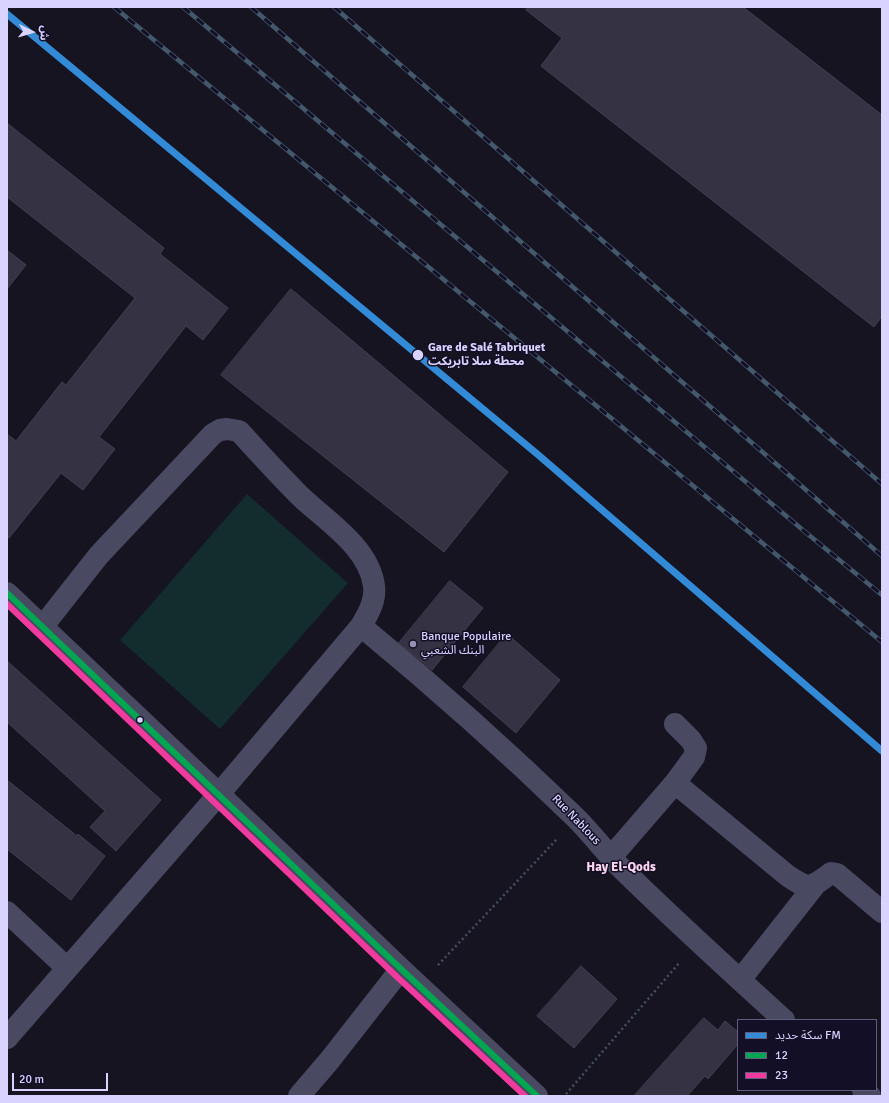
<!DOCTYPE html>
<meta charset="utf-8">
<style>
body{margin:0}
#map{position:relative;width:889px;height:1103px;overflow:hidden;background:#161421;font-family:Signika,"Noto Sans Arabic",sans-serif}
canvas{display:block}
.frame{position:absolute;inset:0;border:8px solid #d9d4ff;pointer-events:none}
.legend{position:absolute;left:737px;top:1019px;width:140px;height:72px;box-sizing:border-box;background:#130f26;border:1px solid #625e7d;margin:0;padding:5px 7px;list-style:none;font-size:12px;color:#d9d4ff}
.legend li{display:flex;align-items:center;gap:8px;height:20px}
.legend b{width:20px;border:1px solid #625e7d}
.north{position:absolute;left:12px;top:12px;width:40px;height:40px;-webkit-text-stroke:3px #130f26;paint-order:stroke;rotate:95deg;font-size:11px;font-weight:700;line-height:16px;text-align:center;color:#d9d4ff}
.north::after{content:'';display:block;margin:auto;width:14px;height:18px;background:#d9d4ff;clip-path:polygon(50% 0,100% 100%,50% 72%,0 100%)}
.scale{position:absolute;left:12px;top:1073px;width:96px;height:18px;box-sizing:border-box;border:2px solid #d9d4ff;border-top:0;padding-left:5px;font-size:12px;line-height:14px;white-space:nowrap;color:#d9d4ff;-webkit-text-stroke:3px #130f26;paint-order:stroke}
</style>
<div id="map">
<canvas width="889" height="1103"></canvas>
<div class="frame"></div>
<ul class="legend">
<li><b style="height:5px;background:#338bd7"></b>سكة حديد FM</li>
<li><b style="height:5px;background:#00a651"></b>12</li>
<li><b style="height:5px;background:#f13a9d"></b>23</li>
</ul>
<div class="north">ش</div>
<div class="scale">20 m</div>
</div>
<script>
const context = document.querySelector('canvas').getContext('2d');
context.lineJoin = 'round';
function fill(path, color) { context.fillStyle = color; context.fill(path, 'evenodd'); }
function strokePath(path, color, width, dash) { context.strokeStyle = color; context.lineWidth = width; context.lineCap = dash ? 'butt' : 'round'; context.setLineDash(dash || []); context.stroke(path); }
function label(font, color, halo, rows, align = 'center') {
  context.font = font + ' Signika,"Noto Sans Arabic",sans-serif'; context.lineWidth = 3; context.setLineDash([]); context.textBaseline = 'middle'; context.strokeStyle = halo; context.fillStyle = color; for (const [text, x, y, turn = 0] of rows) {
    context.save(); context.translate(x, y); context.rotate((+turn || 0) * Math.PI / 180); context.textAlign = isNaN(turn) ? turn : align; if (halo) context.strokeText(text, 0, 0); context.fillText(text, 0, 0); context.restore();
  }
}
const green = new Path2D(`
 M 247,494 L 348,583 L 220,729 L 120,640 Z`);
const building = new Path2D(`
 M 528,7 L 743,7 L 882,115 L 882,316 L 874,327 L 541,66 L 562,38 L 526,10 Z
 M 7,123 L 164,248 L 160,254 L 228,308 L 203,340 L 186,326 L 99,437 L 115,449 L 83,490 L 61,473 L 9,538 L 7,536 L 7,434 L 16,441 L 62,382 L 66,385 L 135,298 L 7,197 Z
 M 7,250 L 26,265 L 7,289 Z
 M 291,289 L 508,472 L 444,552 L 221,375 Z
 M 450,581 L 483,608 L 432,670 L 399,643 Z
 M 507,634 L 560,680 L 516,733 L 463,687 Z
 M 7,661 L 161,800 L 116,851 L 90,827 L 105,811 L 7,722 Z
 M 7,780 L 77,836 L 78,834 L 105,856 L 71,900 L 7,849 Z
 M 581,966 L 617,999 L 574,1048 L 537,1016 Z
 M 704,1018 L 718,1030 L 725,1021 L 738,1032 L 738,1044 L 708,1079 L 705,1076 L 687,1096 L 634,1096 Z`);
const path = new Path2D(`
 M 438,965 L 557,839
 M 566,1094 L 680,962`);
const minor = new Path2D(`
 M 7,593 L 219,794 L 401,969 L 537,1096
 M 361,626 C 435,687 507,751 576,818 C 592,834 606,853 622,869 C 675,921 729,970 784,1020
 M 675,783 L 788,876 C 809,890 811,888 831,873 L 837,874 L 882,912
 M 611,857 L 675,783 L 694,757 L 696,748 L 691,740 L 675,724
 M 7,912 L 67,968
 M 740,980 L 815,885
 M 7,1038 L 219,794 L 361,626 C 368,614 376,601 374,586 C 369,547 326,521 300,496 C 279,475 259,453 239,431 L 227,429 L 220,430 L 213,434 L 99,555 L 43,626
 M 863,1090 L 870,1096
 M 299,1096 L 329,1061 L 401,969`);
const rail = new Path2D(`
 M 114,7 L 882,642
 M 183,7 L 804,531 L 882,595
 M 251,7 L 882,556
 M 334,7 L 882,484`);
const bus1 = new Path2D(`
 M 7,593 L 401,969 L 537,1096`);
const bus2 = new Path2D(`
 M 7,604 L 395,975 L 525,1096`);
const rail1 = new Path2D(`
 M 7,14 L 536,453 L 882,751`);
const markers = [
 [418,355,6,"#d9d4ff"],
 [413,644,4,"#9591b1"],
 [140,720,3.5,"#d9d4ff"]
];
const stopNames = [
 ["Gare de Salé Tabriquet",428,348],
 ["محطة سلا تابريكت",428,362]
];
const poiNames = [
 ["Banque Populaire",421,637],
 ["البنك الشعبي",421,651]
];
const streetNames = [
 ["Rue Nablous",576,820,46]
];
const neighbourhoodNames = [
 ["Hay El-Qods",621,868]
];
fill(green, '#132c2d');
fill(building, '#343243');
strokePath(building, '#433f54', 1);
strokePath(path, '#44505f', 2.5, [2, 3]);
strokePath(minor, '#4a4962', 22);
strokePath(rail, '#43596b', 4.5);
strokePath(rail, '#130f26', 3, [9]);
strokePath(bus1, '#00a651', 6);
strokePath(bus2, '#f13a9d', 6);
strokePath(rail1, '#338bd7', 7);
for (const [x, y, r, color] of markers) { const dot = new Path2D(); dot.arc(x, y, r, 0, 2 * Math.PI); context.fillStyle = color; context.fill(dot); strokePath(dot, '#130f26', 1.5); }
label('bold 12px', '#d9d4ff', '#130f26', stopNames, 'left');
label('12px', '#d9d4ff', '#130f26', poiNames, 'left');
label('12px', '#d9d4ff', '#130f26', streetNames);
label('bold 13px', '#ffd6f0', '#130f26', neighbourhoodNames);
</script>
